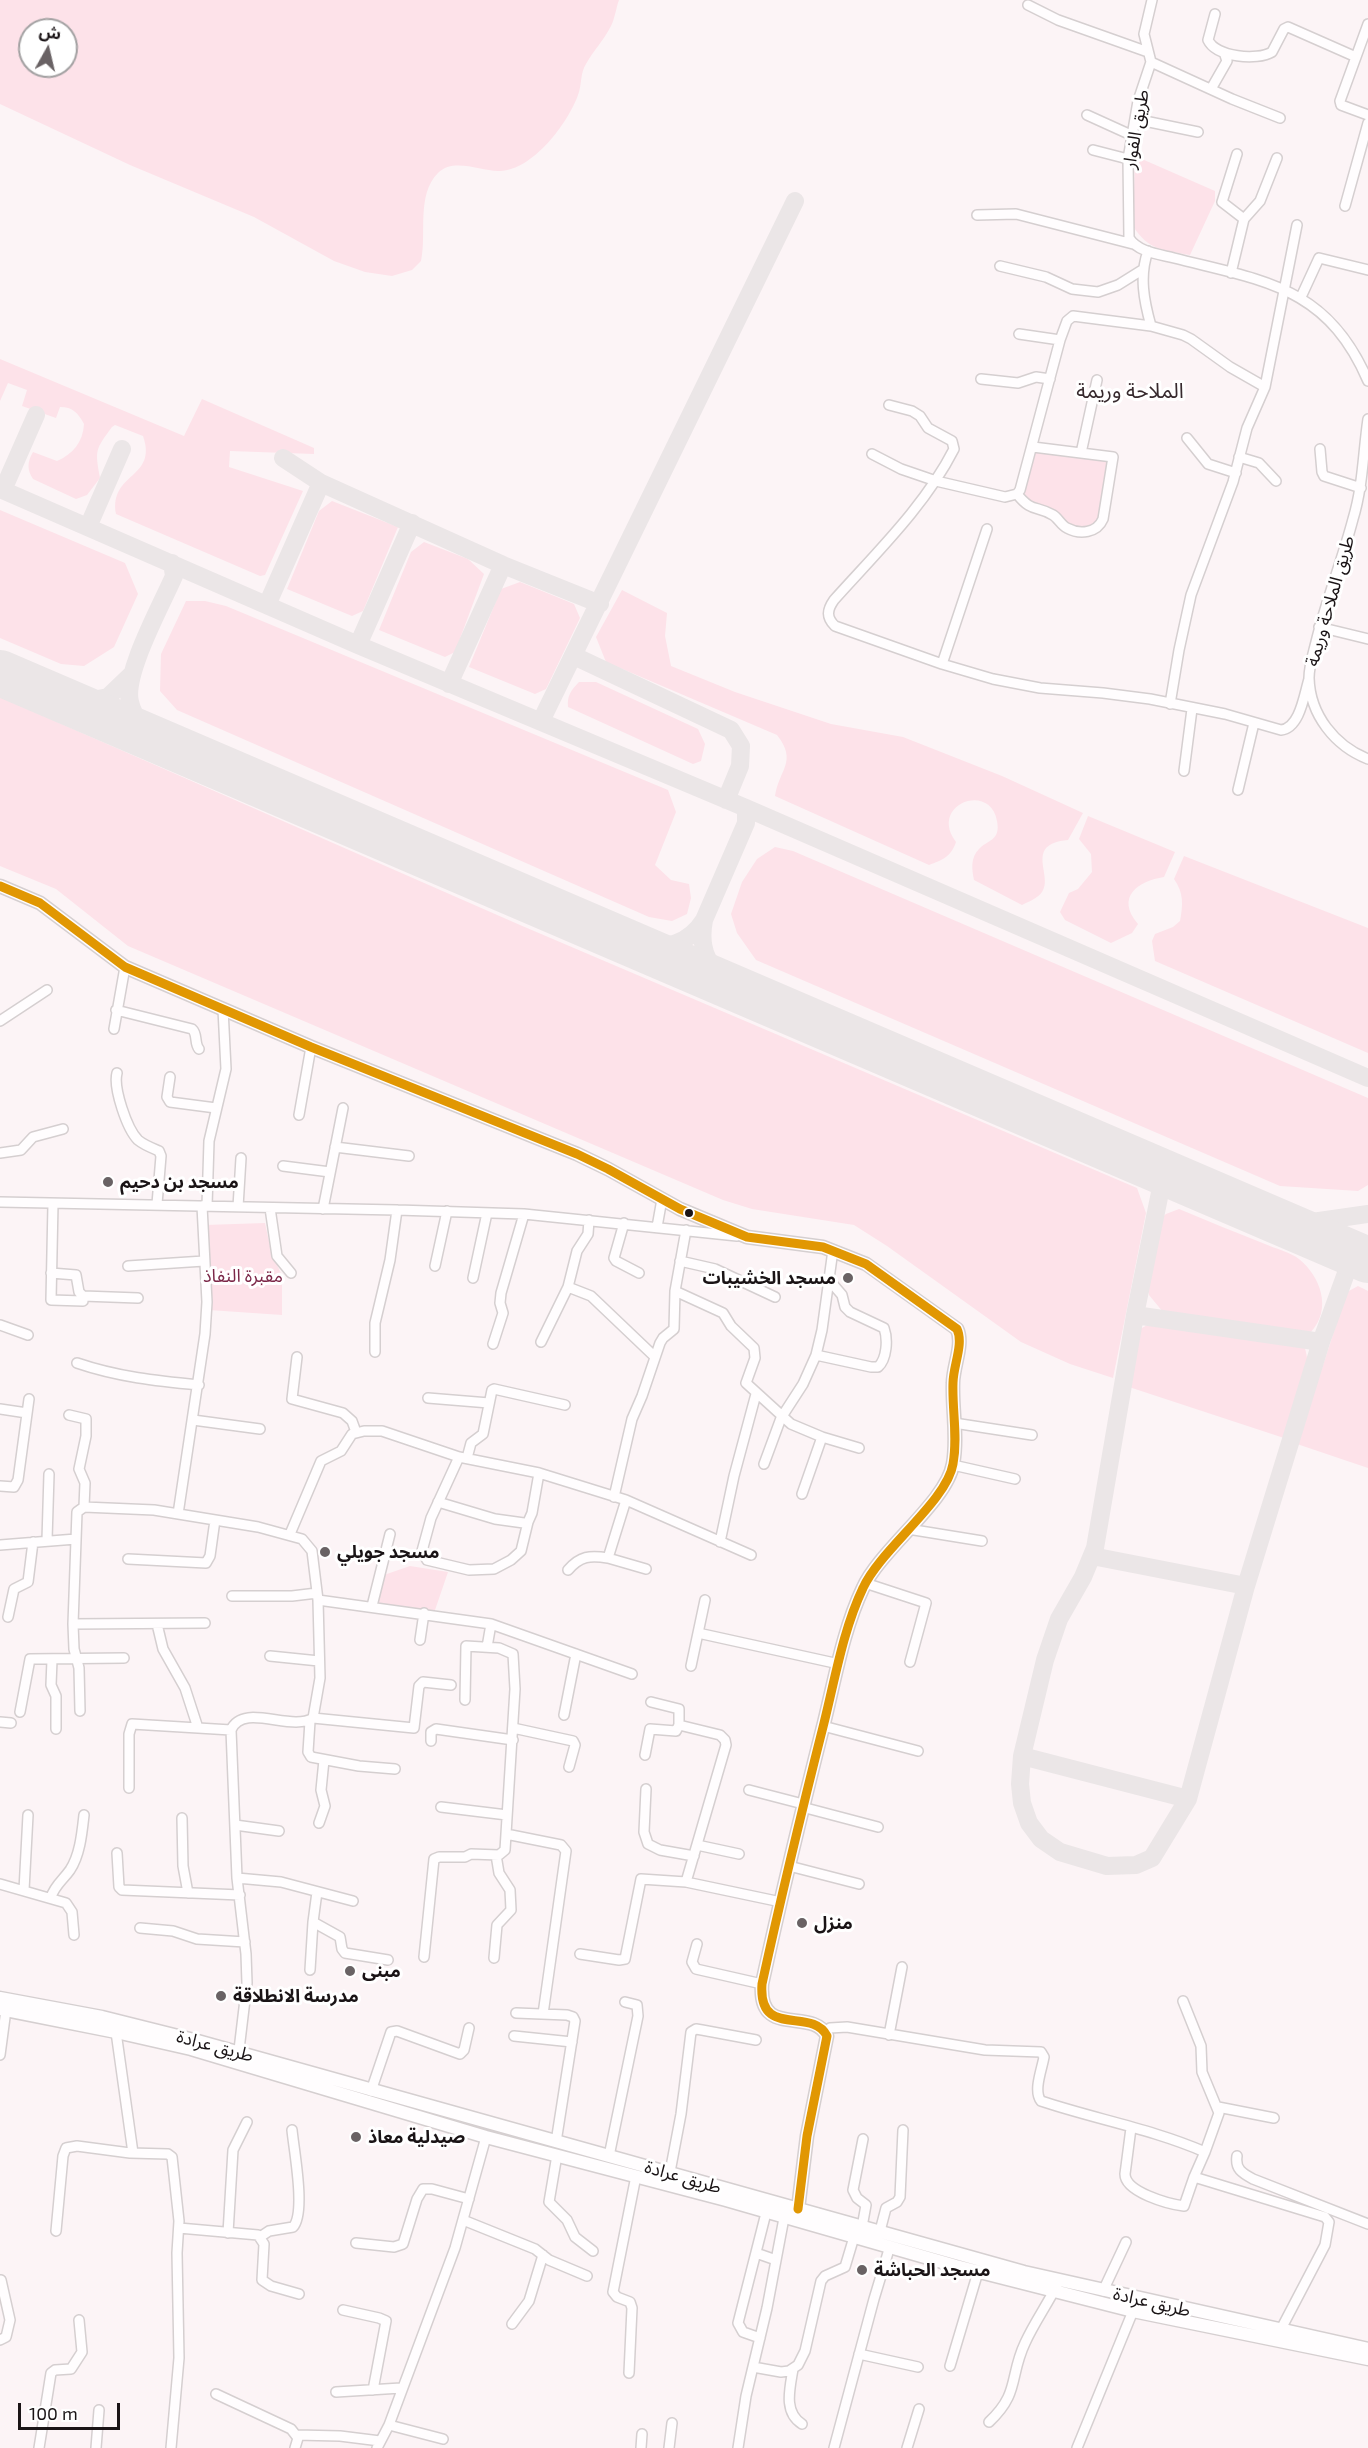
<!DOCTYPE html>
<meta charset="utf-8">
<style>
body{margin:0}
#map{position:relative;width:1368px;height:2448px;overflow:hidden;background:#fcf4f6;font-family:"Exo 2","Noto Sans Arabic",sans-serif}
canvas{display:block}
.north{position:absolute;left:18px;top:18px;width:60px;height:60px;box-sizing:border-box;background:#fff;border:2px solid #a3a1a2;border-radius:50%;rotate:8deg;font-size:16px;font-weight:700;line-height:24px;text-align:center;color:#1a1416}
.north::after{content:'';display:block;margin:auto;width:21px;height:27px;background:#696264;clip-path:polygon(50% 0,100% 100%,50% 72%,0 100%)}
.scale{position:absolute;left:18px;top:2403px;width:102px;height:27px;box-sizing:border-box;border:3px solid #1a1416;border-top:0;padding-left:8px;font-size:18px;line-height:21px;white-space:nowrap;color:#1a1416;-webkit-text-stroke:4px #fff;paint-order:stroke}
</style>
<div id="map">
<canvas width="1368" height="2448"></canvas>
<div class="north">ش</div>
<div class="scale">100 m</div>
</div>
<script>
const context = document.querySelector('canvas').getContext('2d');
context.lineJoin = 'round';
function fill(path, color) { context.fillStyle = color; context.fill(path, 'evenodd'); }
function strokePath(path, color, width, dash) { context.strokeStyle = color; context.lineWidth = width; context.lineCap = dash ? 'butt' : 'round'; context.setLineDash(dash || []); context.stroke(path); }
function label(font, color, halo, rows, align = 'center') {
  context.font = font + ' "Exo 2","Noto Sans Arabic",sans-serif'; context.lineWidth = 6; context.setLineDash([]); context.textBaseline = 'middle'; context.strokeStyle = halo; context.fillStyle = color; for (const [text, x, y, turn = 0] of rows) {
    context.save(); context.translate(x, y); context.rotate((+turn || 0) * Math.PI / 180); context.textAlign = isNaN(turn) ? turn : align; if (halo) context.strokeText(text, 0, 0); context.fillText(text, 0, 0); context.restore();
  }
}
const green = new Path2D(`
 M 0,0 L 619,0 C 616,8 615,18 611,26 C 604,40 593,51 586,64 C 580,73 582,85 578,95 C 568,123 533,170 500,171 C 482,172 454,157 438,173 C 416,195 427,234 421,261 L 412,270 L 392,276 L 365,272 L 334,261 L 254,217 L 130,165 L 0,104 ZM 30,30 L 66,30 L 66,66 L 30,66 Z
 M 1135,156 L 1215,191 L 1215,201 L 1190,255 C 1163,250 1149,251 1133,226 Z
 M 0,359 L 184,436 L 202,399 L 314,448 L 314,454 L 230,451 L 229,467 L 303,491 L 265,575 L 260,576 L 116,514 C 109,472 158,479 143,436 L 115,425 L 112,427 C 95,450 95,450 100,478 L 87,495 L 76,499 L 33,479 C 27,470 27,462 33,452 L 57,461 C 73,454 83,442 84,424 C 78,413 73,407 60,407 L 56,418 L 22,406 L 27,390 L 8,383 L 0,401 Z
 M 1033,447 L 1110,456 L 1100,527 L 1068,529 L 1055,517 L 1031,508 L 1020,489 Z
 M 332,501 L 398,527 L 363,611 L 352,616 L 287,589 L 319,511 Z
 M 0,510 L 125,563 L 138,594 L 114,647 L 84,666 L 61,664 L 0,638 Z
 M 424,542 L 468,559 L 484,574 L 455,652 L 445,657 L 379,630 L 411,552 Z
 M 520,582 L 574,604 L 580,618 L 546,689 L 535,694 L 469,667 L 501,589 Z
 M 622,590 L 667,613 L 665,636 L 671,666 L 735,692 L 831,724 L 903,737 L 1002,776 L 1083,813 L 1068,840 C 1023,844 1054,876 1042,892 C 1038,898 1028,902 1022,905 L 974,880 C 972,870 970,858 979,849 C 987,840 1001,841 997,821 C 990,781 928,805 956,842 C 951,857 942,860 929,865 L 775,796 C 779,769 798,762 777,735 L 606,662 L 596,637 Z
 M 186,601 L 205,601 L 226,606 L 668,790 L 676,812 L 655,865 L 671,880 L 689,884 L 691,898 L 687,914 L 672,921 L 649,917 L 177,710 L 160,691 L 161,654 Z
 M 579,682 L 596,682 L 698,729 L 705,744 L 701,761 L 693,764 L 568,707 C 567,696 571,690 579,682 Z
 M 0,697 L 520,925 L 1137,1188 L 1146,1213 L 1113,1378 L 1070,1364 L 1021,1342 L 887,1246 L 854,1225 L 752,1209 L 723,1200 L 128,946 L 56,889 L 0,866 Z
 M 1088,816 L 1175,852 L 1164,877 C 1138,881 1115,897 1138,924 L 1132,933 L 1111,943 L 1065,920 L 1060,912 L 1069,893 L 1078,889 L 1092,872 L 1091,854 L 1079,839 Z
 M 775,847 L 793,851 L 1368,1098 L 1368,1185 L 1358,1191 L 1280,1186 L 756,960 L 737,933 L 731,914 L 742,882 L 757,859 Z
 M 1184,856 L 1368,928 L 1368,1053 L 1155,961 L 1152,941 L 1155,934 L 1173,927 L 1180,921 C 1183,905 1184,893 1174,879 Z
 M 1179,1209 C 1208,1221 1237,1233 1265,1244 C 1276,1249 1290,1252 1299,1259 C 1321,1277 1332,1309 1311,1332 L 1163,1312 L 1149,1295 L 1147,1286 L 1159,1220 L 1166,1214 Z
 M 265,1223 L 271,1251 L 282,1276 L 282,1315 L 209,1310 L 205,1225 Z
 M 1358,1286 L 1368,1291 L 1368,1468 L 1297,1444 L 1347,1292 Z
 M 1153,1322 L 1296,1342 L 1305,1348 L 1308,1362 L 1287,1439 L 1129,1387 L 1137,1336 L 1140,1329 Z
 M 410,1566 L 448,1572 L 434,1613 L 375,1604 L 381,1576 Z`);
const taxiway = new Path2D(`
 M 283,458 L 321,483 L 503,565 L 600,604
 M 0,489 L 358,645 L 746,808 L 1368,1078
 M 3,490 L 36,415
 M 88,527 L 122,449
 M 267,605 L 321,483
 M 358,645 L 412,523
 M 574,656 L 731,730 L 741,746 L 740,766 L 726,800
 M 449,684 L 503,565
 M 73,704 L 108,697 L 131,675
 M 541,721 L 795,201
 M 160,742 C 146,730 134,720 130,702 C 123,674 162,604 174,576 L 172,563
 M 639,947 C 666,949 689,944 704,920
 M 732,987 C 709,966 698,952 704,920 L 746,823 L 746,808
 M 1164,1173 L 1135,1315 L 1095,1548 L 1083,1577 L 1059,1619 L 1045,1660 L 1022,1756 L 1020,1784 L 1022,1803 L 1029,1823 L 1041,1839 L 1060,1852 L 1107,1866 L 1136,1865 L 1152,1858 L 1188,1799 L 1246,1586 L 1321,1342 L 1353,1254
 M 1291,1225 L 1368,1214
 M 1135,1315 L 1321,1342
 M 1092,1556 L 1246,1586
 M 1022,1756 L 1188,1799`);
const runway = new Path2D(`
 M 0,673 L 1368,1260`);
const minor = new Path2D(`
 M 1152,0 L 1144,34 L 1151,62 L 1138,101 L 1128,159 L 1129,238 C 1138,252 1158,254 1174,258 C 1264,281 1327,286 1368,381
 M 1028,5 L 1058,20 L 1148,52
 M 1215,14 L 1208,40 C 1216,57 1257,61 1272,52 L 1284,29 L 1288,27 L 1356,57
 M 1368,24 L 1340,101 L 1341,105 L 1368,115
 M 1151,62 L 1232,99 L 1280,118
 M 1211,89 L 1227,61 L 1225,55
 M 1087,115 L 1131,135
 M 1135,119 L 1198,132
 M 1093,150 L 1128,159
 M 1237,154 L 1222,202 L 1244,219
 M 1345,206 L 1368,123
 M 977,215 L 1016,214 L 1133,244
 M 1148,251 C 1139,276 1144,301 1151,326
 M 1000,266 L 1046,277 L 1072,289 L 1098,292 L 1118,285 L 1142,270
 M 1231,273 L 1244,219 L 1260,201 L 1277,158
 M 1301,297 L 1319,258 L 1368,270
 M 1019,334 L 1060,340
 M 981,379 L 1018,383 L 1036,377 L 1050,379
 M 889,405 L 912,411 L 920,416 L 928,428 L 952,441 L 954,449 C 925,506 876,553 834,600 C 827,610 826,617 835,626 L 942,664 L 993,679 L 1040,688 L 1103,693 L 1150,699 L 1225,714 L 1281,730 C 1300,728 1304,695 1309,679
 M 1368,419 C 1363,453 1363,486 1353,519 C 1342,561 1326,600 1316,642 C 1313,654 1309,666 1309,678 C 1310,715 1335,746 1368,759
 M 1187,438 L 1208,464 L 1236,473
 M 1320,449 L 1322,472 L 1324,476 L 1361,488
 M 1081,453 L 1097,380
 M 872,454 L 901,469 L 936,481 L 1005,497 L 1017,494 L 1020,490 L 1060,340 L 1067,321 L 1073,316 L 1151,326 L 1183,335 L 1191,339 L 1230,367 L 1265,387
 M 1239,457 L 1259,463 L 1276,481
 M 1017,494 C 1032,513 1036,505 1053,515 C 1058,518 1061,525 1067,528 C 1080,535 1097,533 1103,519 L 1113,457 L 1033,447
 M 1319,627 L 1368,639
 M 942,664 L 987,529
 M 1170,704 L 1179,650 L 1191,595 L 1233,482 L 1247,428 L 1265,387 L 1297,225
 M 1184,771 L 1192,709
 M 1238,790 L 1254,723
 M 116,1010 L 192,1029 C 198,1034 194,1043 199,1049
 M 0,1021 L 47,990
 M 114,1029 L 125,967
 M 117,1073 C 113,1088 127,1129 138,1140 C 144,1145 152,1148 159,1151 L 161,1156 L 157,1204
 M 170,1077 L 167,1097 L 170,1102 L 216,1108
 M 299,1115 L 311,1047
 M 335,1147 L 409,1156
 M 0,1153 L 21,1150 L 33,1137 L 63,1129
 M 283,1166 L 330,1172
 M 0,1202 L 397,1210 L 524,1214 L 737,1236
 M 53,1204 L 51,1300 L 83,1301 L 83,1296 L 138,1298
 M 207,1206 L 209,1141 L 226,1069 L 223,1009
 M 238,1207 L 241,1158
 M 270,1208 L 277,1256 L 291,1273
 M 323,1209 L 343,1108
 M 624,1223 L 614,1258 L 616,1261 L 639,1273
 M 657,1227 L 662,1199
 M 680,1261 L 715,1269 L 775,1297
 M 128,1266 L 204,1261
 M 435,1266 L 447,1211
 M 51,1273 L 76,1275 L 79,1292 L 83,1296
 M 473,1278 L 487,1213
 M 568,1287 L 591,1296 L 655,1357
 M 675,1291 L 723,1313 L 731,1326 L 754,1348 L 755,1358 L 746,1383 L 791,1424 L 822,1437 L 859,1448
 M 0,1325 L 28,1335
 M 541,1342 L 568,1287 L 577,1251 L 588,1234 L 589,1220
 M 493,1344 L 503,1313 L 500,1303 L 501,1293 L 524,1214
 M 375,1352 L 375,1323 L 390,1260 L 397,1210
 M 816,1355 L 871,1367 L 878,1367 C 887,1359 888,1339 884,1328 L 850,1312 L 845,1307 L 842,1295 L 830,1281
 M 297,1357 L 292,1399 L 343,1413 L 352,1421 L 356,1432
 M 77,1363 C 118,1377 157,1381 199,1385
 M 428,1398 L 489,1403
 M 0,1409 L 27,1413
 M 69,1415 L 86,1419 L 86,1436 L 79,1469 L 85,1483 L 84,1507
 M 193,1420 L 260,1429
 M 954,1423 L 1032,1435
 M 459,1457 L 431,1518 L 422,1551 L 427,1560 L 469,1570 L 494,1569 L 511,1560 L 521,1551 L 528,1522
 M 467,1458 L 471,1443 L 483,1434 L 492,1390 L 494,1389 L 565,1405
 M 764,1464 L 781,1418 L 803,1384 L 816,1355 L 822,1330 L 833,1250
 M 953,1465 L 1015,1479
 M 0,1486 L 14,1487 L 18,1480 L 29,1399
 M 802,1494 L 822,1437
 M 614,1497 L 632,1419 L 642,1396 L 660,1343 L 663,1338 L 674,1329 L 675,1291 L 686,1230
 M 626,1500 L 608,1558 L 646,1569
 M 438,1502 L 495,1519 L 524,1523 L 528,1522 L 532,1513 L 539,1473
 M 178,1514 L 205,1334 L 207,1302 L 202,1206
 M 908,1529 L 982,1541
 M 290,1534 L 321,1461 L 341,1451 L 352,1434 L 364,1431 L 382,1431 L 459,1457 L 539,1473 L 626,1500 L 751,1555
 M 47,1540 L 49,1474
 M 720,1542 L 734,1476 L 756,1394
 M 0,1545 L 76,1539
 M 128,1559 L 206,1563 L 210,1556 L 215,1520
 M 568,1570 C 580,1556 590,1555 608,1558
 M 865,1583 L 926,1603 L 910,1662
 M 232,1596 L 292,1596 L 317,1593
 M 318,1600 L 491,1624 L 632,1674
 M 372,1606 L 390,1534
 M 8,1617 L 14,1589 L 28,1582 L 33,1542
 M 73,1624 L 205,1623
 M 157,1624 L 163,1649 L 185,1688 L 198,1728
 M 698,1633 L 839,1664
 M 420,1640 L 424,1613
 M 487,1647 L 491,1624
 M 270,1656 L 319,1661
 M 52,1660 L 51,1685 L 56,1696 L 56,1729
 M 691,1666 L 705,1600
 M 80,1711 L 79,1668 L 74,1649 L 73,1624 L 77,1512 L 84,1507 L 154,1510 L 258,1527 L 302,1539 L 312,1551 L 318,1600 L 320,1678 L 313,1718
 M 20,1712 L 30,1659 L 124,1658
 M 564,1715 L 576,1654
 M 310,1721 L 308,1752 L 311,1757 L 359,1766 L 395,1769
 M 0,1722 L 11,1723
 M 679,1725 L 720,1735 L 725,1740 L 726,1745 L 686,1882 L 781,1902
 M 823,1726 L 918,1751
 M 513,1728 L 573,1741 L 575,1745 L 569,1767
 M 431,1741 L 431,1732 L 436,1729 L 513,1740
 M 645,1755 L 650,1729 L 676,1731 L 679,1725 L 679,1709 L 651,1702
 M 129,1788 L 129,1734 L 132,1724 L 231,1730
 M 646,1789 L 644,1832 L 648,1844 L 660,1850 L 694,1856
 M 749,1790 L 803,1804
 M 441,1807 L 507,1815
 M 802,1807 L 878,1827
 M 182,1818 L 183,1866 L 188,1893
 M 319,1823 L 325,1806 L 321,1790 L 324,1760
 M 235,1825 L 279,1831
 M 506,1834 L 561,1845 L 566,1851 L 543,2014
 M 697,1845 L 739,1854
 M 117,1853 L 119,1887 L 122,1890 L 240,1895
 M 789,1866 L 859,1884
 M 237,1878 L 281,1882 L 353,1901
 M 0,1884 L 66,1903 L 72,1912 L 74,1935
 M 24,1890 L 28,1815
 M 51,1897 C 55,1885 63,1880 70,1870 C 80,1855 82,1833 84,1815
 M 313,1922 L 340,1937 L 342,1949 L 345,1953 L 388,1960
 M 140,1928 L 173,1931 L 197,1939 L 245,1942
 M 697,1944 L 692,1962 L 696,1969 L 762,1984
 M 580,1954 L 619,1960 L 625,1959 L 641,1879 L 686,1882
 M 424,1957 L 434,1859 L 439,1857 L 465,1857 L 471,1854 L 499,1855 L 505,1850 L 515,1689 L 513,1654 L 499,1648 L 466,1646 L 465,1700
 M 494,1958 L 497,1925 L 511,1910 L 510,1890 L 499,1873 L 496,1855
 M 310,1970 L 313,1922 L 317,1892
 M 1183,2001 L 1201,2046 L 1202,2072 L 1219,2113 L 1205,2152
 M 516,2013 L 567,2015 L 573,2017 L 575,2021 L 556,2142
 M 825,2031 L 830,2028 L 847,2027 L 985,2050 L 1041,2052 L 1044,2057 C 1042,2069 1033,2091 1041,2101 C 1095,2119 1152,2129 1205,2152 L 1194,2177 L 1325,2217 L 1329,2222 L 1325,2245 L 1280,2331
 M 116,2032 L 133,2153
 M 889,2035 L 902,1967
 M 514,2036 L 572,2042
 M 0,2055 L 6,2010
 M 238,2058 L 247,1983 L 246,1954 L 237,1878 L 231,1730 C 243,1702 291,1732 313,1718 L 414,1728 L 419,1686 L 423,1682 L 451,1685
 M 371,2091 L 391,2032 L 397,2031 L 460,2054 L 464,2050 L 469,2028
 M 1218,2107 L 1274,2118
 M 1131,2128 L 1125,2174 C 1125,2192 1168,2204 1184,2206 L 1194,2177
 M 557,2155 L 549,2202 L 567,2220 L 575,2237 L 593,2251
 M 609,2156 L 638,2016 L 637,2005 L 625,2002
 M 1237,2156 C 1235,2169 1242,2173 1253,2179 L 1368,2224
 M 670,2172 L 681,2114 L 691,2032 L 696,2029 L 702,2030 L 756,2040
 M 463,2220 L 535,2249 L 549,2260 L 587,2276
 M 862,2227 L 866,2205 L 857,2198 L 853,2190 L 863,2139
 M 179,2228 L 258,2235 L 264,2244 L 262,2280 L 271,2286 L 299,2294
 M 56,2231 L 63,2156 L 66,2148 L 77,2146 L 130,2153 L 168,2154 L 172,2157 L 179,2221 L 177,2253 L 179,2358 L 171,2448
 M 880,2231 L 886,2208 L 897,2202 L 900,2197 L 903,2130
 M 228,2233 L 233,2150 L 247,2122
 M 260,2237 L 269,2231 L 293,2227 C 306,2213 294,2151 292,2130
 M 356,2243 L 394,2247 L 403,2244 L 417,2199 L 423,2189 L 432,2189 L 469,2199
 M 756,2253 L 776,2260
 M 1103,2291 L 1126,2242
 M 343,2310 L 379,2318 L 386,2321 L 373,2390
 M 512,2324 L 529,2301 L 543,2255
 M 760,2338 L 743,2332 L 738,2323 L 766,2213
 M 0,2340 L 6,2337 L 10,2320 L 1,2280
 M 859,2354 L 918,2367
 M 950,2366 L 978,2272
 M 753,2367 L 781,2372 L 789,2371 L 798,2365 L 805,2351 L 821,2281 L 825,2276 L 845,2267 L 854,2237
 M 793,2369 C 790,2388 783,2412 802,2424
 M 629,2373 L 632,2308 L 630,2302 L 617,2297 L 613,2292 L 636,2176
 M 336,2392 L 401,2388
 M 216,2394 L 291,2429 L 298,2438 L 295,2448
 M 989,2422 C 1020,2393 1009,2377 1025,2343 C 1034,2323 1047,2305 1057,2285
 M 389,2425 L 443,2439
 M 296,2435 L 340,2436 L 380,2441
 M 39,2448 L 51,2373 L 55,2370 L 71,2369 L 82,2352 L 79,2320
 M 96,2448 L 99,2410
 M 377,2448 L 389,2425 L 455,2248 L 486,2137
 M 641,2448 L 642,2434
 M 669,2448 L 672,2423
 M 738,2448 L 746,2396 L 767,2308 L 784,2218
 M 834,2448 L 874,2299 L 890,2246
 M 907,2448 L 919,2409
 M 1077,2448 L 1133,2311`);
const major = new Path2D(`
 M 0,886 L 40,903 L 125,967 L 311,1047 L 577,1154 L 608,1169 L 680,1209 L 747,1237 L 823,1247 L 866,1264 L 957,1329 C 964,1344 953,1366 953,1383 C 952,1410 958,1437 953,1464 C 947,1501 880,1550 863,1588 C 843,1630 835,1679 824,1723 C 802,1810 781,1897 762,1984 C 758,2040 812,2006 827,2036 L 807,2136 L 798,2209
 M 0,1998 L 102,2017 L 194,2040 L 1024,2272 L 1368,2349
 M 0,2009 L 116,2032 L 191,2049 L 486,2137 L 726,2200 L 956,2266 L 1133,2311 L 1368,2359`);
const bus1 = new Path2D(`
 M 0,886 L 40,903 L 125,967 L 311,1047 L 577,1154 L 608,1169 L 680,1209 L 747,1237 L 823,1247 L 866,1264 L 957,1329 C 964,1344 953,1366 953,1383 C 952,1410 958,1437 953,1464 C 947,1501 880,1550 863,1588 C 843,1630 835,1679 824,1723 C 802,1810 781,1897 762,1984 C 758,2040 812,2006 827,2036 L 807,2136 L 798,2209`);
const markers = [
 [108,1182,6,"#696264"],
 [689,1213,5,"#1a1416"],
 [848,1278,6,"#696264"],
 [325,1552,6,"#696264"],
 [802,1923,6,"#696264"],
 [350,1971,6,"#696264"],
 [221,1996,6,"#696264"],
 [356,2137,6,"#696264"],
 [862,2270,6,"#696264"]
];
const streetNames = [
 ["طريق الفوار",1136,129,-80],
 ["طريق الملاحة وريمة",1330,601,-74],
 ["طريق عرادة",215,2046,15],
 ["طريق عرادة",683,2177,16],
 ["طريق عرادة",1152,2302,13]
];
const poiNames = [
 ["مسجد بن دحيم",120,1182],
 ["مسجد الخشيبات",836,1278,"right"],
 ["مسجد جويلي",337,1552],
 ["منزل",814,1923],
 ["مبنى",362,1971],
 ["مدرسة الانطلاقة",233,1996],
 ["صيدلية معاذ",368,2137],
 ["مسجد الحباشة",874,2270]
];
const parkNames = [
 ["مقبرة النفاذ",243,1276]
];
const quarterNames = [
 ["الملاحة وريمة",1130,391]
];
fill(green, '#fde2e9');
strokePath(taxiway, '#ebe6e7', 18);
strokePath(runway, '#ebe6e7', 46);
strokePath(minor, '#d5cfd0', 12);
strokePath(major, '#d5cfd0', 15);
strokePath(minor, '#fffdfe', 9);
strokePath(major, '#fffdfe', 12);
strokePath(bus1, '#e19702', 9);
for (const [x, y, r, color] of markers) { const dot = new Path2D(); dot.arc(x, y, r, 0, 2 * Math.PI); context.fillStyle = color; context.fill(dot); strokePath(dot, '#fff', 2); }
label('18px', '#1a1416', '#fff', streetNames);
label('bold 18px', '#1a1416', '#fff', poiNames, 'left');
label('18px', '#7b2748', '#fff', parkNames);
label('21px', '#372a2e', '#fff', quarterNames);
</script>
